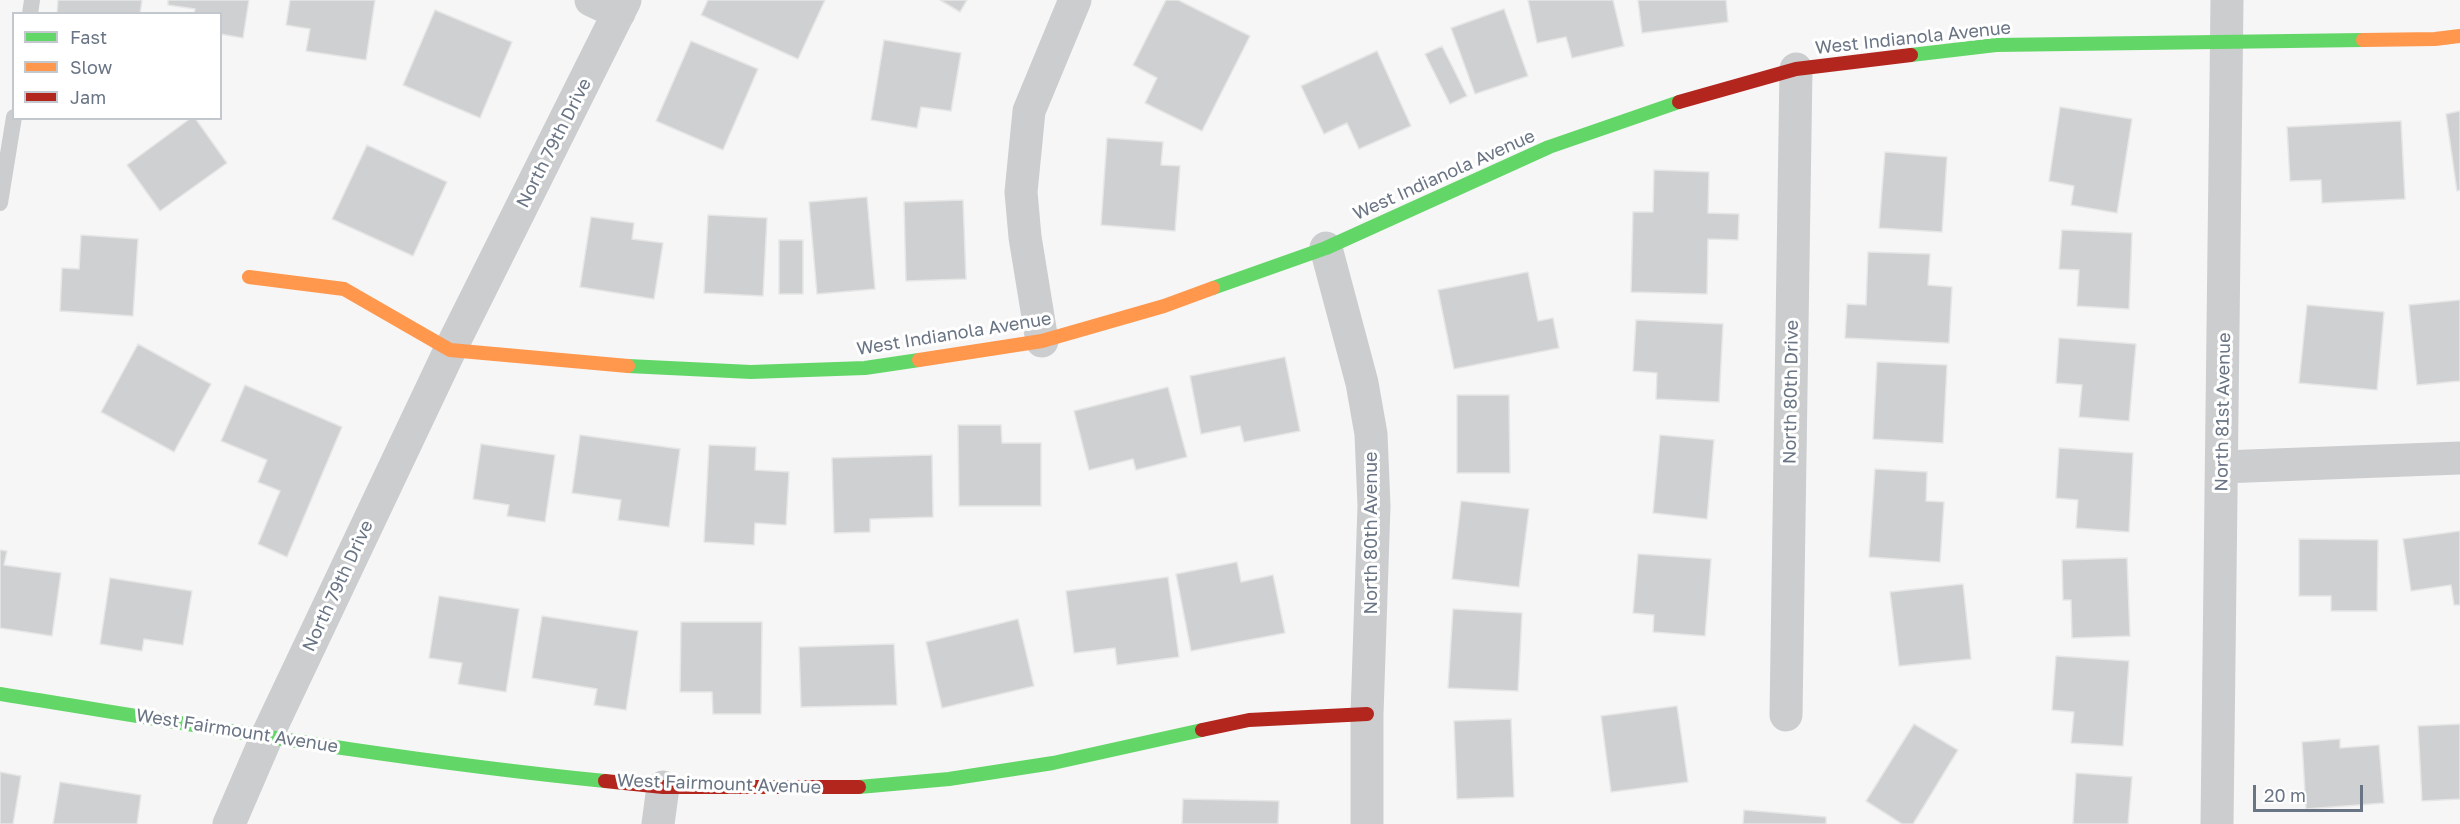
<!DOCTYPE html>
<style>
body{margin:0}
#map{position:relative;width:2460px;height:824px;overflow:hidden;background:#f6f6f6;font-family:"Golos Text",sans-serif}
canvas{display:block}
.legend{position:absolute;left:12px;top:12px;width:210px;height:108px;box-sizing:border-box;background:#fff;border:2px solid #c3c7ce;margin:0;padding:8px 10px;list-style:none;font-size:18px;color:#697484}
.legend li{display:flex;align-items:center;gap:12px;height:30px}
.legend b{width:30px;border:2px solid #c3c7ce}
.scale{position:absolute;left:2253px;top:785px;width:110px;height:27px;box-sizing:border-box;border:3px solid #697484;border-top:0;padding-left:8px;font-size:18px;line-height:21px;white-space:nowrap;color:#697484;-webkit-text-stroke:4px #fff;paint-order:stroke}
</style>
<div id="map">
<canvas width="2460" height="824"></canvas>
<ul class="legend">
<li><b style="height:8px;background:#63d668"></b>Fast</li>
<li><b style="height:8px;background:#ff974d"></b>Slow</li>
<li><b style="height:8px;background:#b3261e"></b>Jam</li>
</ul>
<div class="scale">20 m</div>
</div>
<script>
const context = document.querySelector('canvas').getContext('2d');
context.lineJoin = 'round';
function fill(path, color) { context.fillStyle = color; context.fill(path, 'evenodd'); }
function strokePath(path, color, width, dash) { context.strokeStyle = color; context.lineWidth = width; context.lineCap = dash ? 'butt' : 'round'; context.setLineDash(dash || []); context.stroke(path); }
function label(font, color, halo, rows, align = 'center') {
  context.font = font + ' "Golos Text",sans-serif'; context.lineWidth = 6; context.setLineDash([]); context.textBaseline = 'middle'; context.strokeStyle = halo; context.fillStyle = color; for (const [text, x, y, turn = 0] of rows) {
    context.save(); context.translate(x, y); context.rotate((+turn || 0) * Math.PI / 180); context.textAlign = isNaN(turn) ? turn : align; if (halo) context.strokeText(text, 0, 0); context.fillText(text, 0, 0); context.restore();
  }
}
const building = new Path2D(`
 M 58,0 L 142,0 L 140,14 L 57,14 Z
 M 168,0 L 249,0 L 243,38 L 220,34 L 220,14 L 194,14 L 195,9 L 168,5 Z
 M 290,0 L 375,0 L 366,60 L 306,51 L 310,29 L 286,25 Z
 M 708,0 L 825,0 L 798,59 L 701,15 Z
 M 940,0 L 967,0 L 960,12 Z
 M 1166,0 L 1178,0 L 1250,36 L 1202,131 L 1145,103 L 1157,78 L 1133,65 Z
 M 1528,0 L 1613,0 L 1624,46 L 1572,58 L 1566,37 L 1537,43 Z
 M 1638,0 L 1726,0 L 1728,22 L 1642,33 Z
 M 1504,9 L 1528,76 L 1475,94 L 1451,28 Z
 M 435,10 L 512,42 L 480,118 L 403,85 Z
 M 884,40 L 961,53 L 951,111 L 921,107 L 917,128 L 871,120 Z
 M 691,41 L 758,69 L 723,150 L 656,121 Z
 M 1442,46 L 1467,96 L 1450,104 L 1425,54 Z
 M 1377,51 L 1411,126 L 1359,149 L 1347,123 L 1324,134 L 1301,86 Z
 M 2060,107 L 2132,119 L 2117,213 L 2071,205 L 2074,186 L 2049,181 Z
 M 2460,111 L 2460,190 L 2457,191 L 2446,114 Z
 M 191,118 L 195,118 L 227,163 L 160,211 L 127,165 Z
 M 2401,121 L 2405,199 L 2322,203 L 2321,180 L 2290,181 L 2287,127 Z
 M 1107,138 L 1163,142 L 1161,165 L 1180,166 L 1175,231 L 1101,225 Z
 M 367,145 L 447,182 L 413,256 L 332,219 Z
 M 1885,152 L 1947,157 L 1942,232 L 1879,228 Z
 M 1654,170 L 1709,172 L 1708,213 L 1739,214 L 1738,240 L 1708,239 L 1707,294 L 1631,292 L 1633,212 L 1653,212 Z
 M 867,197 L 875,289 L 817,294 L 809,202 Z
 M 963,200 L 966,279 L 906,281 L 904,202 Z
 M 708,215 L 767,218 L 763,296 L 704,293 Z
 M 591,217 L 634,223 L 632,239 L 663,243 L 654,299 L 580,287 Z
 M 2062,230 L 2132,233 L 2129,309 L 2077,306 L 2079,270 L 2059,269 Z
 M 81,235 L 138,239 L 133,316 L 60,311 L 62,268 L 79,269 Z
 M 779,240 L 803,240 L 803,294 L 779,294 Z
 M 1868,252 L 1930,254 L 1928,285 L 1952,287 L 1949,343 L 1845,338 L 1847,304 L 1866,305 Z
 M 1528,272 L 1538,321 L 1553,318 L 1559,348 L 1454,369 L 1438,290 Z
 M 2460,300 L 2460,381 L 2417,385 L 2409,305 Z
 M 2307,305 L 2384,312 L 2377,390 L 2299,383 Z
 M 1636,320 L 1723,324 L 1719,402 L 1656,399 L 1657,373 L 1633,371 Z
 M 2059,338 L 2136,344 L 2129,421 L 2079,417 L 2082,385 L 2056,383 Z
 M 138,344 L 211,384 L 174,452 L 101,412 Z
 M 1285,357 L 1300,431 L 1244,442 L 1240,426 L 1201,434 L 1190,376 Z
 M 1877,362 L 1947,365 L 1943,443 L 1873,439 Z
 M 245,385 L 342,427 L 287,557 L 258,544 L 280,491 L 258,482 L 267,460 L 221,441 Z
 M 1168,387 L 1187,457 L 1136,470 L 1133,459 L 1089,470 L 1074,411 Z
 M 1457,395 L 1509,395 L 1510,473 L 1457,473 Z
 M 958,425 L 1001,425 L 1002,443 L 1041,443 L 1041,506 L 959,506 Z
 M 580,435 L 680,449 L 669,527 L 618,520 L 621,500 L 572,493 Z
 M 1660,435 L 1714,440 L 1707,519 L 1653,513 Z
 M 481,444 L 555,455 L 545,522 L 507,516 L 509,505 L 473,499 Z
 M 709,445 L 756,447 L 755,470 L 789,472 L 786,525 L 755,523 L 754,545 L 704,542 Z
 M 2059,448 L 2133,453 L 2129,532 L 2076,528 L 2078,500 L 2056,498 Z
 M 932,455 L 933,517 L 870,519 L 870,532 L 834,533 L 832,458 Z
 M 1875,469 L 1927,472 L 1926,501 L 1944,502 L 1940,562 L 1869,557 Z
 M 1461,501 L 1529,509 L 1519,587 L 1452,579 Z
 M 2460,531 L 2460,605 L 2454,605 L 2451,585 L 2411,591 L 2403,539 Z
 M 2299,539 L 2378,540 L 2377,611 L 2331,611 L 2331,596 L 2299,596 Z
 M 0,550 L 7,551 L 4,565 L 61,573 L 52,636 L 0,628 Z
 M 1638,554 L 1711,559 L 1705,636 L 1653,632 L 1654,615 L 1633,613 Z
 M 2127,558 L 2130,636 L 2072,638 L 2071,600 L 2063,600 L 2062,560 Z
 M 1237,562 L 1241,582 L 1273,575 L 1285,633 L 1191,651 L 1176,574 Z
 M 1168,577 L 1179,657 L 1117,665 L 1115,648 L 1074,653 L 1066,591 Z
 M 110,578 L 192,591 L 183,645 L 144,639 L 142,651 L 100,644 Z
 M 1963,584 L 1971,659 L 1899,666 L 1890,592 Z
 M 439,596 L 519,609 L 506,692 L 458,684 L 462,663 L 429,658 Z
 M 1453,609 L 1522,613 L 1518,691 L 1448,688 Z
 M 542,616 L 638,631 L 626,710 L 594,705 L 597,689 L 532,678 Z
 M 1018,619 L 1034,686 L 942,708 L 926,642 Z
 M 681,622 L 762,622 L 761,714 L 713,714 L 712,692 L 680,692 Z
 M 894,644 L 897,705 L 801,707 L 799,647 Z
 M 2056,656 L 2129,661 L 2123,746 L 2071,743 L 2074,712 L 2052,710 Z
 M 1677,706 L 1688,782 L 1611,792 L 1601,716 Z
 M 1511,719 L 1514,797 L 1457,799 L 1454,721 Z
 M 1914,724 L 1958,750 L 1913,824 L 1902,824 L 1866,801 Z
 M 2460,724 L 2460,799 L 2422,801 L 2418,726 Z
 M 2340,739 L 2340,748 L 2379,745 L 2384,803 L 2306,809 L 2302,742 Z
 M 0,772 L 21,776 L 13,824 L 0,824 Z
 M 2076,773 L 2132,777 L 2128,824 L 2073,824 Z
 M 60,782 L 141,795 L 137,824 L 53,824 Z
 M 1183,799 L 1279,801 L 1278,824 L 1182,824 Z
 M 1744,810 L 1826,817 L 1826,824 L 1743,824 Z`);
const lane = new Path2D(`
 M 30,14 L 32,0
 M 0,203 L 14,117`);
const street = new Path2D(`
 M 591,0 L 619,13
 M 1326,248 L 1362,383 L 1371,434 L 1374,506 L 1367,714 L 1367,824
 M 1042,341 L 1025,237 L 1021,192 L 1029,111 L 1075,0
 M 2222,467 L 2460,458
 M 1786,715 L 1796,69
 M 229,824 L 267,736 L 450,350 L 625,0
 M 658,824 L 663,787
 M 2217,824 L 2227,0`);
const fast = new Path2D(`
 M 1911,55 L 1996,45 L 2363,40
 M 1213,288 L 1326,248 L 1549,147 L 1679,102
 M 628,366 L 751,372 L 865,368 L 919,360
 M 0,694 C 201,726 402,761 605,781
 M 859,787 L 949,779 L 1053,763 L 1202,730`);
const slow = new Path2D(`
 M 2363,40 L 2435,39 L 2460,36
 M 249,277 L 344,289 L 450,350 L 628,366
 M 919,360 L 1042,341 L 1164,306 L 1213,288`);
const jam = new Path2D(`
 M 1679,102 L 1796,69 L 1911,55
 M 1202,730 L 1249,720 L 1367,714
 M 605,781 L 663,787 L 859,787`);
const streetNames = [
 ["West Indianola Avenue",1913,38,-6],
 ["North 79th Drive",554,143,-63],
 ["West Indianola Avenue",1444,175,-24],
 ["West Indianola Avenue",954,334,-9],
 ["North 80th Drive",1791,392,-89],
 ["North 81st Avenue",2223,412,-89],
 ["North 80th Avenue",1371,533,-90],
 ["North 79th Drive",338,586,-65],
 ["West Fairmount Avenue",237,731,9],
 ["West Fairmount Avenue",719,784,2]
];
fill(building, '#cfd0d1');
strokePath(building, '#e6e6e6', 1.5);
strokePath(lane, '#cccdcf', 16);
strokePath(street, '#cccdcf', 33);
strokePath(fast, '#63d668', 14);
strokePath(slow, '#ff974d', 14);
strokePath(jam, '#b3261e', 14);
label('18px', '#697484', '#fff', streetNames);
</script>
